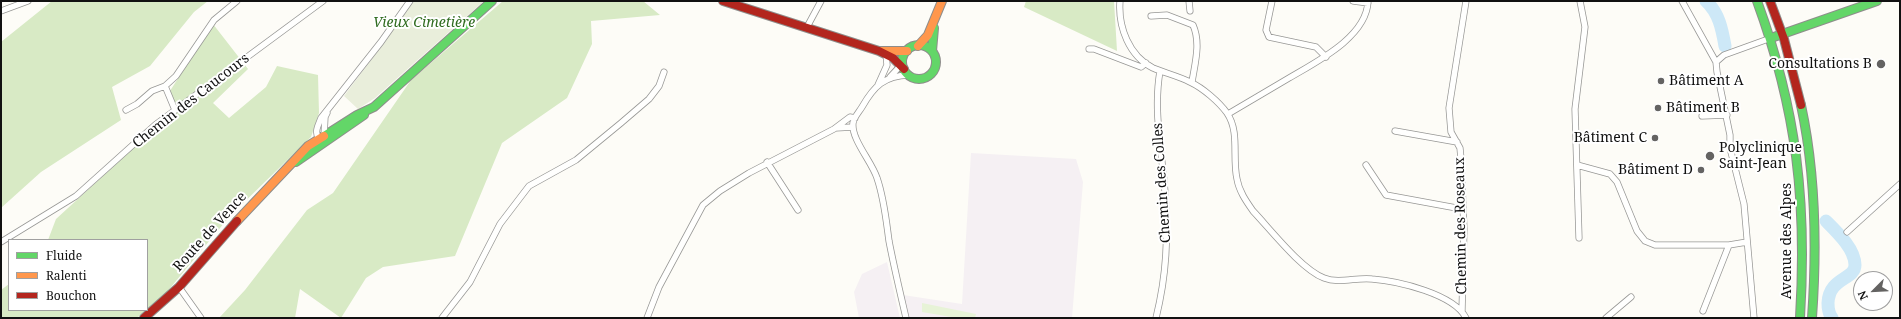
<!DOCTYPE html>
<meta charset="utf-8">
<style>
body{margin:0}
#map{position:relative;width:1901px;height:319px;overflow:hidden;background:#fdfcf7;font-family:"Noto Serif",serif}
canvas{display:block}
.frame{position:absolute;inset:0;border:2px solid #111;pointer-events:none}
.legend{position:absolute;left:8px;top:239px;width:140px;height:72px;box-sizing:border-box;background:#fff;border:1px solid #a0a0a0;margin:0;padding:5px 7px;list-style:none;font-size:12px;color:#111}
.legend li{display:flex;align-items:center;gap:8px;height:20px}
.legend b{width:20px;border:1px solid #a0a0a0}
.north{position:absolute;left:1853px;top:271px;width:40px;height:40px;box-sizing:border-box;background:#fff;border:1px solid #a0a0a0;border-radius:50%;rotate:246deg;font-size:11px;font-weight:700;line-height:16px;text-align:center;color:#111}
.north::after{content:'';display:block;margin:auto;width:14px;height:18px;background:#646362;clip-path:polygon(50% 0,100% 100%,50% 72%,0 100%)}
</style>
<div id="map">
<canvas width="1901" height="319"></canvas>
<div class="frame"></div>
<ul class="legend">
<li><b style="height:5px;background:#63d668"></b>Fluide</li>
<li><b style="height:5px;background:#ff974d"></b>Ralenti</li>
<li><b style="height:5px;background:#b3261e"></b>Bouchon</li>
</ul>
<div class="north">N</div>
</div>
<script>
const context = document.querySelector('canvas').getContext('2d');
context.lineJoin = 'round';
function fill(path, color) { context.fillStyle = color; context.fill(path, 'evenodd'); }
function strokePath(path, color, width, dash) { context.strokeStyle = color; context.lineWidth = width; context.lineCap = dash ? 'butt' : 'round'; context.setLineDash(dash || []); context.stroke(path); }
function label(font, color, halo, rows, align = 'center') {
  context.font = font + ' "Noto Serif",serif'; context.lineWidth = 4; context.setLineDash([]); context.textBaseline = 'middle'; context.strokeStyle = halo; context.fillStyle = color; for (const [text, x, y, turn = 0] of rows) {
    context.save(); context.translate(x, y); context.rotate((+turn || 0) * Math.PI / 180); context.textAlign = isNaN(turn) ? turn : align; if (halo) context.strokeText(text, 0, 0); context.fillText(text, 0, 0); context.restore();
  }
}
const industrial = new Path2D(`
 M 971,153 L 1076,159 L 1083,182 L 1072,318 L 908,318 L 903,295 L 962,304 Z
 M 887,262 L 900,318 L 859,318 L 854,292 L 862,274 Z`);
const green = new Path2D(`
 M 922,303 L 976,314 L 975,318 L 957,318 L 922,312 Z`);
const forest = new Path2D(`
 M 52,1 L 208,1 L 194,12 L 150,66 L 112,87 L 121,120 L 41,172 L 1,208 L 1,42 Z
 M 503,1 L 643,1 L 660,15 L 591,21 L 592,44 L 567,98 L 502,143 L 455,256 L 383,267 L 366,278 L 341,318 L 300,289 L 295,318 L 219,318 L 245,290 L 307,210 L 333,193 L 411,80 Z
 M 1026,1 L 1114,1 L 1117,51 L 1024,7 Z
 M 213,24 L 248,69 L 213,103 L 229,118 L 266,87 L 277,66 L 318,75 L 319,113 L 311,137 L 230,216 L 166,293 L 147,309 L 147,240 L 48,240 L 56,219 L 173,112 L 168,94 Z
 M 9,284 L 9,310 L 146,310 L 137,318 L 1,318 L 1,290 Z`);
const cemetery = new Path2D(`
 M 412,1 L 484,1 L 375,98 L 358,109 L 344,96 L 380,48 Z`);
const river = new Path2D(`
 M 1706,1 C 1719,13 1722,29 1725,46
 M 1826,221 C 1837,232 1855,249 1855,265 C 1855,280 1829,277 1828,303 C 1828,308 1829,314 1832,318`);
const street = new Path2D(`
 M 1120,1 C 1118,27 1129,56 1153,68 C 1165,73 1178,76 1190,82 C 1203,88 1219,102 1227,113 C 1240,132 1232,157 1237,179 C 1239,191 1246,201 1253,211 C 1271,230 1301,269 1324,278 C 1339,284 1357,277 1372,279 C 1398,281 1454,294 1466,318
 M 1189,1 L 1190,11
 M 1272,1 L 1266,30 L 1269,37 L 1316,47 L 1326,57
 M 1353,1 L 1368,3
 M 1682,1 L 1716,62 L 1717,72 L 1730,135 L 1730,148 L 1744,204 L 1754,318
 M 1,11 L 28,1
 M 1151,16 L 1167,15 L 1193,25 C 1201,43 1195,63 1192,82
 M 807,27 L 821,1
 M 1089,49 L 1094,49 L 1141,67 L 1146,63
 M 1716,62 L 1724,55 L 1771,38
 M 890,77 L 903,63
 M 878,85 L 887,65 L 886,54
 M 165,86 L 175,110
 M 126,110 L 137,104 L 152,91 L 165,86 L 176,76 L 214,20 L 237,1
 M 1228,114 C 1248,102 1269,90 1289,78 C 1316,62 1367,37 1368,1
 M 1702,116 L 1727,115
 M 836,128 L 853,127
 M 1395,131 L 1457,142
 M 324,137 L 325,117 L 327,113
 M 321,139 L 319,139 C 314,132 318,126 321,118 L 381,42 L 410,1
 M 767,162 L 798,210
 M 1366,165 L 1386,195 L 1462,209
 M 1577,165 L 1610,174 L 1617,182 L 1637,231 L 1645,241 L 1655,245 L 1729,245 L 1747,242
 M 1847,232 L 1900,184
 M 1579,238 L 1575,109 L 1585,27 L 1580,1
 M 1,242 L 76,196 L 155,125 L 323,1
 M 179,287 L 201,318
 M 1462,311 L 1464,229 L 1461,159 L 1460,148 L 1451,132 L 1449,108 L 1466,1
 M 1703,311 L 1729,245
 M 442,318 L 470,282 L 500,224 L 529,186 L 576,160 L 621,123 L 649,99 L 659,86 L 664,72
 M 647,318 L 659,287 L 703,205 L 720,191 L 749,173 L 834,129 L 850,117 L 855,118
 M 906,318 C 900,292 894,267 889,241 C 886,219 884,198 877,178 C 872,162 851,139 853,123 C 854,117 859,112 862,107 C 874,86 884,76 909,75
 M 1156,318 C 1167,273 1168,238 1165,192 C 1162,151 1153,111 1160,71
 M 1606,318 L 1631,297`);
const fast = new Path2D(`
 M 1757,1 C 1797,110 1807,202 1800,318
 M 1771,38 L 1877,1
 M902 62a17 17 0 1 1 34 0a17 17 0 1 1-34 0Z
 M 932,51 L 934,28
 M 1801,105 C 1816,175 1817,247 1812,318
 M 324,136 L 357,115 L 374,107 L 492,1
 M 296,162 L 364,115`);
const slow = new Path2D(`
 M 918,46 L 928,35 L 942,1
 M 882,51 L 907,51
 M 237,221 L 308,146 L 324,136`);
const jam = new Path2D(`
 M 723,1 L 879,51 L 893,58 L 904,69
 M 1770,1 L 1784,39 L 1801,105
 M 144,318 L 179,287 L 237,221`);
const markers = [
 [1881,64,5,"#646362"],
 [1661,81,4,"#646362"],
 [1658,108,4,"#646362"],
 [1655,138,4,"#646362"],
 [1710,156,5,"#646362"],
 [1701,170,4,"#646362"]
];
const parkNames = [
 ["Vieux Cimetière",424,23]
];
const poiNames = [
 ["Consultations B",1872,64],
 ["Bâtiment A",1669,81,"left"],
 ["Bâtiment B",1666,108,"left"],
 ["Bâtiment C",1647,138],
 ["Polyclinique",1719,148,"left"],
 ["Saint-Jean",1719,164,"left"],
 ["Bâtiment D",1693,170]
];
const streetNames = [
 ["Chemin des Caucours",191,101,-38],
 ["Chemin des Colles",1162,183,-94],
 ["Chemin des Roseaux",1461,226,-91],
 ["Route de Vence",210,232,-48],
 ["Avenue des Alpes",1787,241,-90]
];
fill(industrial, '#f5f0f3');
fill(green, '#e7f3d7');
fill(forest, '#d8eac5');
fill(cemetery, '#e9eedb');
strokePath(river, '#cde8f7', 13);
strokePath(street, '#979795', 7);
strokePath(fast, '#8e8d8b', 10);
strokePath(slow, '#8e8d8b', 10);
strokePath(jam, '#8e8d8b', 10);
strokePath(street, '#fffffe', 5.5);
strokePath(fast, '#63d668', 8);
strokePath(slow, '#ff974d', 8);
strokePath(jam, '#b3261e', 8);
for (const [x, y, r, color] of markers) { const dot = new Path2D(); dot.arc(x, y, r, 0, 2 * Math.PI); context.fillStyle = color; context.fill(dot); strokePath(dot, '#fff', 1.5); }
label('italic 14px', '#2f6b1f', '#fff', parkNames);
label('14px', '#111', '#fff', poiNames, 'right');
label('14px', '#111', '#fff', streetNames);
</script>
